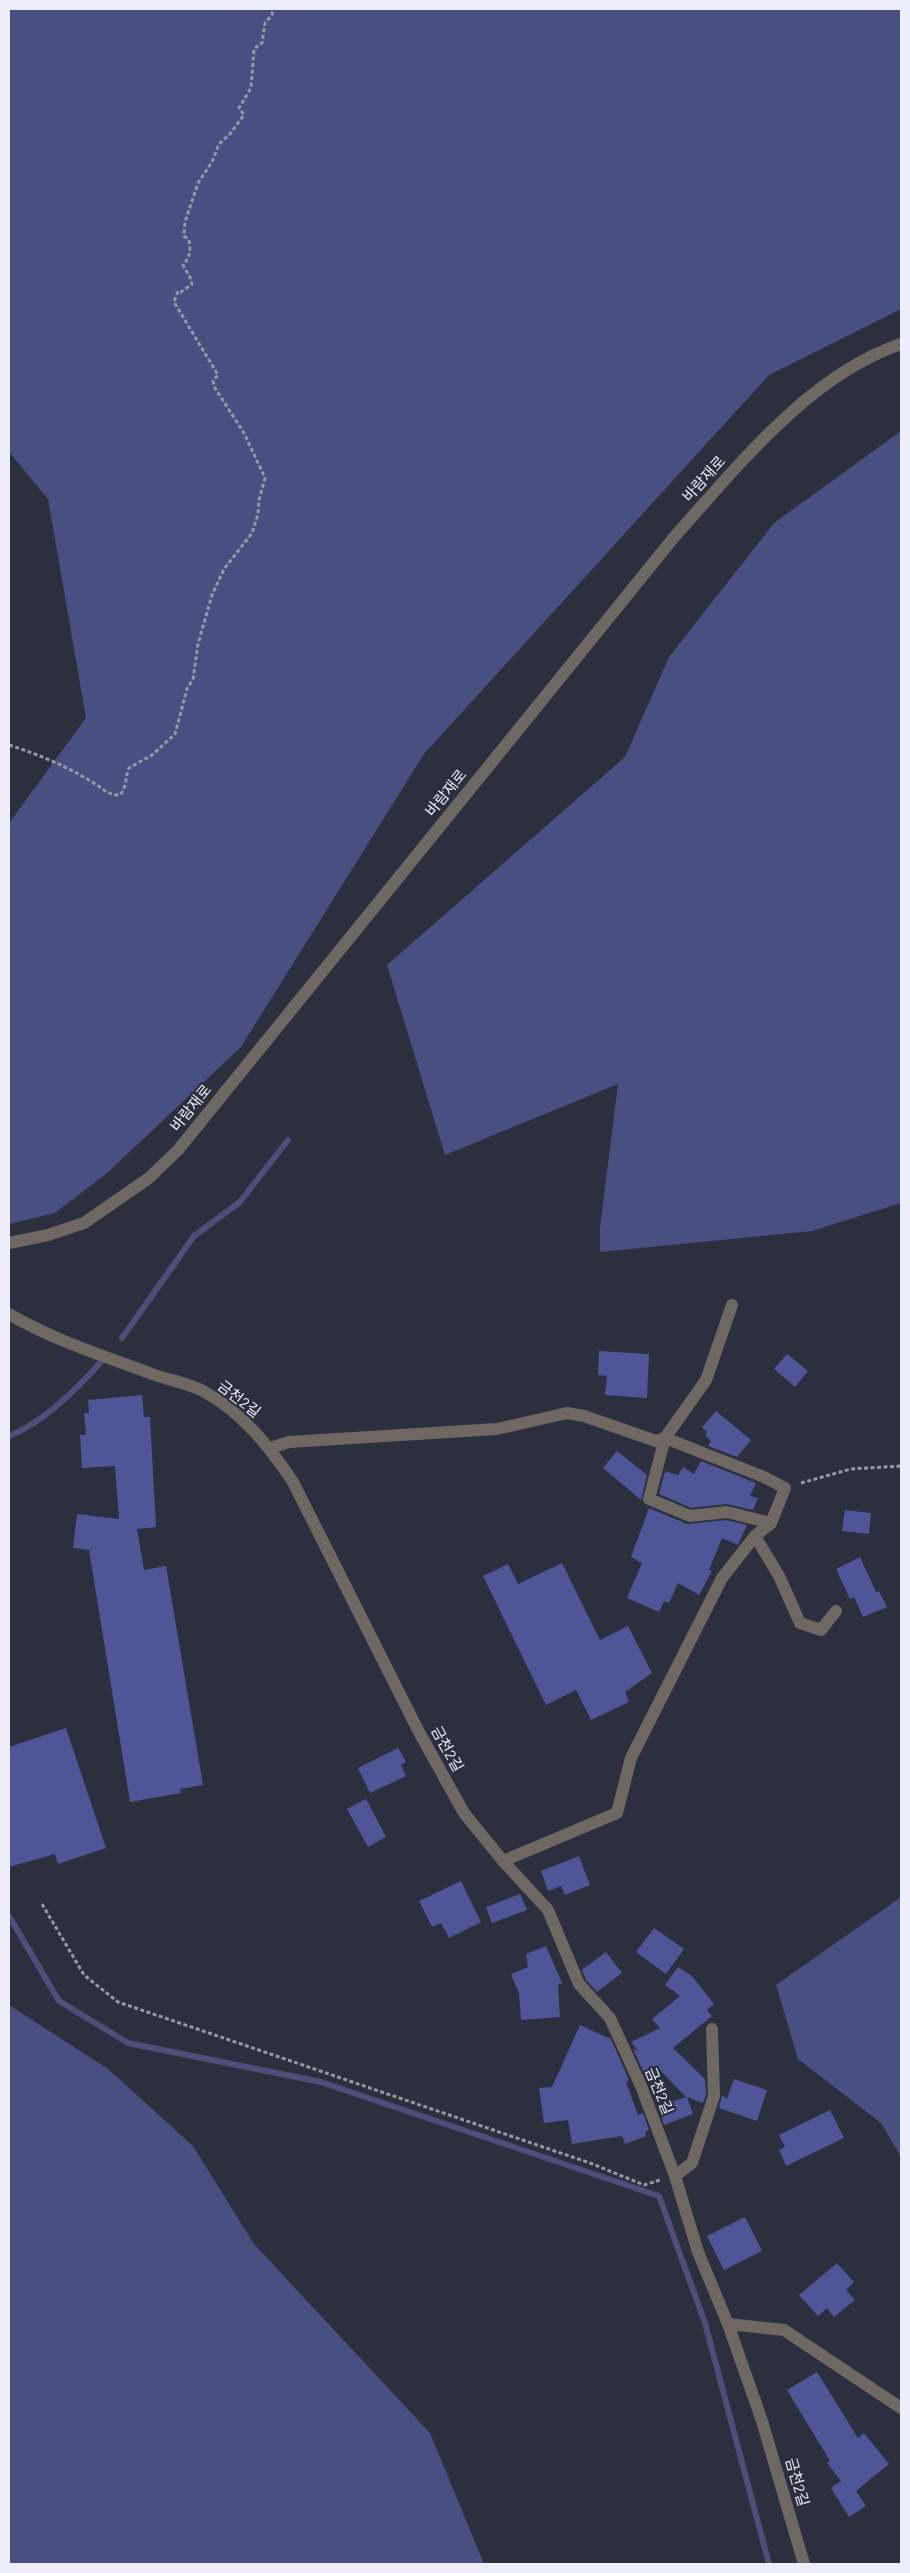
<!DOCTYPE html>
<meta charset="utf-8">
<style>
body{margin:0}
#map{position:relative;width:910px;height:2573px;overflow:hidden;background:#2c2f3e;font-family:Barlow,sans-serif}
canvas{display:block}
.frame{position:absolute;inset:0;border:10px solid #edeef9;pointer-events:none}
</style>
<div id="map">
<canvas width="910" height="2573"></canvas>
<div class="frame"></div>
</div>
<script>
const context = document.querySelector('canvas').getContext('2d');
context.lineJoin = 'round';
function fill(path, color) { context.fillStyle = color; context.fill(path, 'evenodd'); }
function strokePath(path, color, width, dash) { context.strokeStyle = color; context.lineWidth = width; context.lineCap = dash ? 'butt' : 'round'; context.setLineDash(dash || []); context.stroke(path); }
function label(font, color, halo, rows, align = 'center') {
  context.font = font + ' Barlow,"Noto Sans KR",sans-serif'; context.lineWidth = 4.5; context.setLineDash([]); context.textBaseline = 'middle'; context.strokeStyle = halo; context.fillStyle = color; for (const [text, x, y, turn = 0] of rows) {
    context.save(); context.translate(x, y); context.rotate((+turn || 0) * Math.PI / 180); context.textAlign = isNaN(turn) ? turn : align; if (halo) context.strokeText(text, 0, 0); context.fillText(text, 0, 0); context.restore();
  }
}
const green = new Path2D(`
 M 9,9 L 901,9 L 901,309 L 769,375 L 424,754 L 241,1047 L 106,1174 L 55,1213 L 9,1224 L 9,823 L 86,718 L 48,499 L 9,452 Z
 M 901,431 L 901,1203 L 812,1231 L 600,1252 L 600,1227 L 618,1084 L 445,1155 L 387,965 L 625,757 L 669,657 L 774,523 Z
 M 901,1897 L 901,2157 L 881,2123 L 798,2059 L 776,1985 Z
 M 9,2005 L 108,2069 L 193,2146 L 254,2244 L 430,2433 L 484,2564 L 9,2564 Z`);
const stream = new Path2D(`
 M 122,1338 L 194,1236 L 240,1202 L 288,1140
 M 9,1436 C 42,1423 77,1389 101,1362
 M 9,1916 L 59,2001 L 128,2043 L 321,2082 L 659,2196 L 705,2323 L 769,2564`);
const building = new Path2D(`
 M 599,1351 L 649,1354 L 647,1398 L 605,1395 L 607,1376 L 598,1375 Z
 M 787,1354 L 808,1371 L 795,1387 L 774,1369 Z
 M 142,1395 L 144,1417 L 150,1417 L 156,1527 L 137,1529 L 144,1570 L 166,1566 L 203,1785 L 180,1789 L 181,1793 L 130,1802 L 89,1550 L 73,1548 L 77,1514 L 119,1519 L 115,1466 L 82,1468 L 80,1435 L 86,1435 L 84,1413 L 89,1413 L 88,1400 Z
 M 716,1411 L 751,1440 L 737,1457 L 708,1446 L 711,1441 L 705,1435 L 707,1432 L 702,1427 Z
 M 617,1451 L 647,1475 L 641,1500 L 603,1468 Z
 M 701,1461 L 756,1483 L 750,1496 L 758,1498 L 753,1510 L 726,1504 L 691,1508 L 659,1494 L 665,1471 L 678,1475 L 683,1467 L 694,1474 Z
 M 649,1508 L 687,1524 L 726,1520 L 747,1525 L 738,1545 L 722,1538 L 709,1570 L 712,1571 L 699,1595 L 678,1583 L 669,1603 L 664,1601 L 659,1612 L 627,1598 L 642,1563 L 631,1557 Z
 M 845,1510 L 871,1513 L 869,1534 L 842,1531 Z
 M 860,1557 L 876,1592 L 879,1591 L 887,1607 L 863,1617 L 854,1597 L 850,1599 L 836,1569 Z
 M 562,1563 L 600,1640 L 628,1626 L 652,1673 L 625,1692 L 629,1702 L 591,1720 L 576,1690 L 546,1705 L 483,1576 L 508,1564 L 518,1584 Z
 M 66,1728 L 106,1848 L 58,1864 L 55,1854 L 9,1867 L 9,1747 Z
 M 398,1748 L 406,1762 L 401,1765 L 406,1776 L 370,1793 L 358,1768 Z
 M 366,1799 L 386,1837 L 368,1847 L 347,1809 Z
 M 579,1856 L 590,1885 L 565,1895 L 561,1886 L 548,1891 L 541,1871 Z
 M 461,1881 L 481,1922 L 449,1938 L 441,1923 L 432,1927 L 419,1901 Z
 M 520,1894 L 527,1910 L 492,1923 L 486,1907 Z
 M 654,1928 L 684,1949 L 666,1974 L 636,1952 Z
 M 546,1946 L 562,1983 L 558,1985 L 560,2017 L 521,2020 L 519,1993 L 511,1974 L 528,1967 L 526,1954 Z
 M 606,1952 L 622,1973 L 597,1992 L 586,1980 L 582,1970 Z
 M 678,1967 L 692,1976 L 714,2004 L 707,2010 L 712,2016 L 673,2048 L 705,2079 L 706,2095 L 703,2103 L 687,2097 L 693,2114 L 664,2125 L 658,2107 L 686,2097 L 657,2067 L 644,2073 L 633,2049 L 638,2051 L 631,2042 L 660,2028 L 652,2019 L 680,1996 L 665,1985 Z
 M 580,2025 L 611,2039 L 629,2080 L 626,2082 L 638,2115 L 643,2113 L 649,2130 L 645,2132 L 646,2136 L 625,2144 L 622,2136 L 572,2144 L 568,2120 L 544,2123 L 539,2088 L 552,2087 Z
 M 734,2079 L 767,2090 L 757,2121 L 719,2108 L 722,2095 L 727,2099 Z
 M 830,2110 L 844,2138 L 786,2166 L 779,2150 L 785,2147 L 779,2135 Z
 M 745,2217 L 762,2251 L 724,2270 L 707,2236 Z
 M 837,2263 L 854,2282 L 846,2290 L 855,2300 L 834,2317 L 827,2308 L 818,2316 L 799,2295 Z
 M 817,2372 L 858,2438 L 864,2433 L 889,2464 L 856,2491 L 866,2506 L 849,2517 L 831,2488 L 841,2481 L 827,2463 L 830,2461 L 787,2390 Z`);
const path = new Path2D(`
 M 9,745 C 40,755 69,767 97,785 C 104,790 111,796 120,795 C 127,787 125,777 129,768 L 152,755 L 175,734 L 187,689 L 193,679 L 198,644 L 212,595 L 224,569 L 252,533 L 258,514 L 259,500 L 265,478 L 244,433 L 215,388 L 213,381 L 218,375 L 174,302 L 178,291 L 181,292 L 192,284 L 191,279 L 183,265 C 190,257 191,251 189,240 L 184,236 L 185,222 L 198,183 L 212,162 L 219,144 L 230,134 L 244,115 L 239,108 L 251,88 L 254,49 L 262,43 L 265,23 L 272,15 L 273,9
 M 801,1483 L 851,1469 L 901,1466
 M 42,1904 L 84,1975 L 118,2002 L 590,2163 L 644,2185 L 660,2180`);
const minor = new Path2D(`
 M 732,1305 L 706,1380 L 665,1438 L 649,1499 L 690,1516 L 727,1512 L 771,1523
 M 9,1314 C 53,1340 104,1356 152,1374 C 168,1380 188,1383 203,1391 C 242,1412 269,1446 293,1482 L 419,1732 L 464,1813 L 503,1861 L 548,1910 L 579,1984 L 610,2018 L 641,2086 L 675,2176 L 698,2252 L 728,2324 L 784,2330 L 901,2408
 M 270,1448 L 289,1442 L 497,1429 L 567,1413 L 584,1416 L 656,1441 L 665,1438 L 764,1477 L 785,1488 L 771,1523 L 755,1536 L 722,1578 L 631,1758 L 617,1813 L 503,1861
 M 755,1536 L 779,1576 L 800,1623 L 821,1630 L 836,1611
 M 675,2176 L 692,2163 L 714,2096 L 712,2029
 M 728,2324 L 762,2421 L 804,2564`);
const tertiary = new Path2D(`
 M 9,1243 L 48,1235 L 84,1223 L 149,1178 L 178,1150 L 675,536 C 738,466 809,375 901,344`);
const streetNames = [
 ["바람재로",704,479,-48],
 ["바람재로",446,793,-51],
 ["바람재로",191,1108,-51],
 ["금천2길",239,1399,38],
 ["금천2길",447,1749,61],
 ["금천2길",659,2091,68],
 ["금천2길",797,2482,74]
];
fill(green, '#494f80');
strokePath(stream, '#524c7b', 6);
fill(building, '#4f5597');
strokePath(path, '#9698a5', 3, [4, 2.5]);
strokePath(minor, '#6f6862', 12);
strokePath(tertiary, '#6f6862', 12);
label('15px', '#edeef9', '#2c2f3e', streetNames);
</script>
